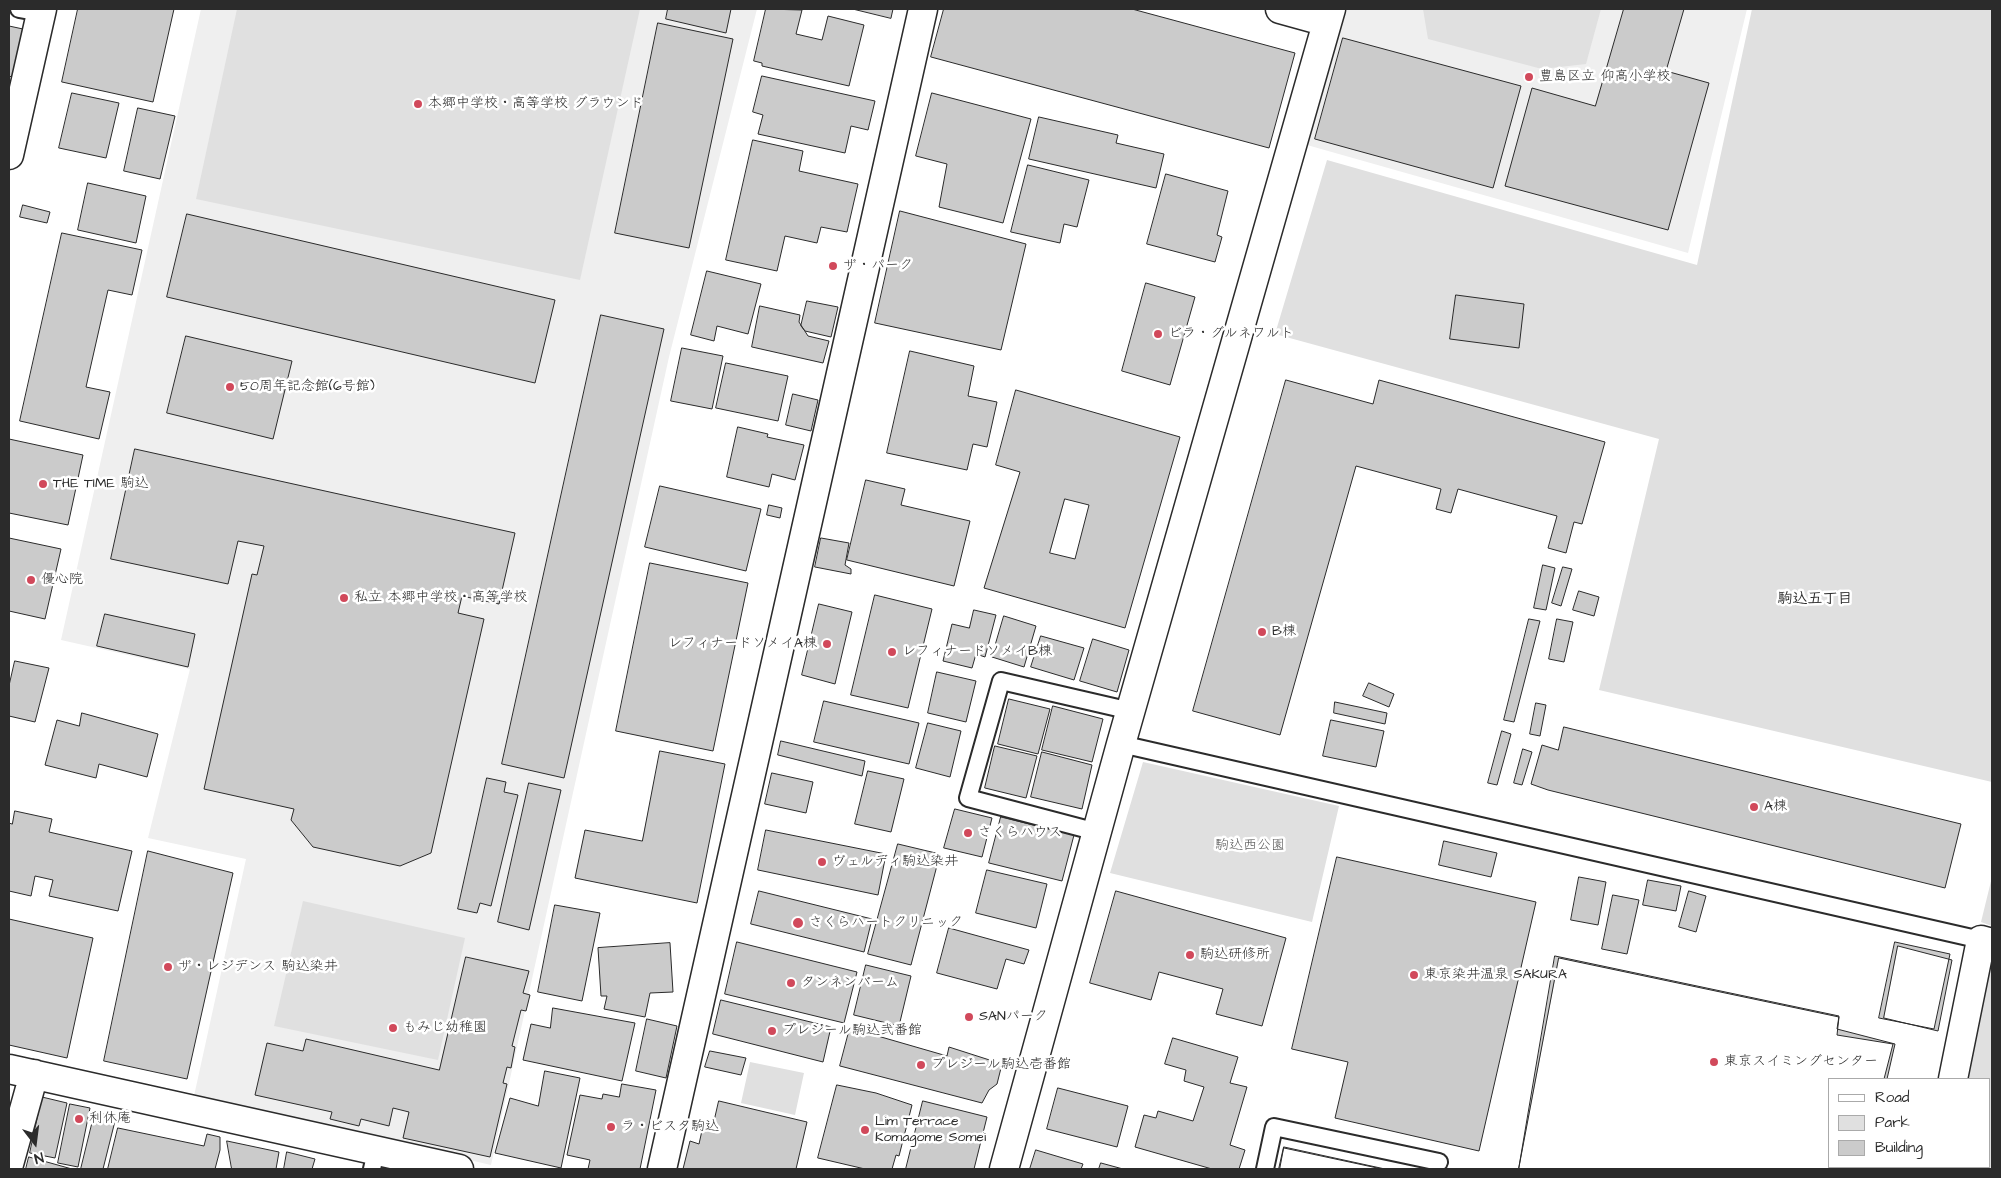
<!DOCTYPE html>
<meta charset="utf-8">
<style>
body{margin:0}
#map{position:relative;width:2001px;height:1178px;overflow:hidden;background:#fff;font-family:"Architects Daughter",sans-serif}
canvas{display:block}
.frame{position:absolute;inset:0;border:10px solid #2b2b2b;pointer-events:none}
.legend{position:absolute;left:1828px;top:1078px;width:162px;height:90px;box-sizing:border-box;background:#fff;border:1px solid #aaa;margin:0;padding:6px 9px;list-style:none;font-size:15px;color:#2b2b2b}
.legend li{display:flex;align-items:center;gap:10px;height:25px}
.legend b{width:25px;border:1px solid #aaa}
.north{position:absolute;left:10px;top:1118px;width:50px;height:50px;-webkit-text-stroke:4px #fff;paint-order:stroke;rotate:165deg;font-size:14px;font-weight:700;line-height:20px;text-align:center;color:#2b2b2b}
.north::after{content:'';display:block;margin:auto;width:18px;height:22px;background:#2b2b2b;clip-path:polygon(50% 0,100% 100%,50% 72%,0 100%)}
</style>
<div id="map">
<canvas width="2001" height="1178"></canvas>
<div class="frame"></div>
<ul class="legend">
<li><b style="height:6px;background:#fff"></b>Road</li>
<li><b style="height:14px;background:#e0e0e0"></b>Park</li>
<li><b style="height:14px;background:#cbcbcb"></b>Building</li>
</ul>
<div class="north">N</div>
</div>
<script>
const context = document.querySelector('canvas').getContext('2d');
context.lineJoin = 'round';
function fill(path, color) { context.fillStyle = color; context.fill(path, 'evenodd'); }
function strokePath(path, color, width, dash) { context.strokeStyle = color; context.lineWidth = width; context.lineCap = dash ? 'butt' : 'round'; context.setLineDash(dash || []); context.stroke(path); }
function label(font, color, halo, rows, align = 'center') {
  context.font = font + ' "Architects Daughter","Klee One",sans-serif'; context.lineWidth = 5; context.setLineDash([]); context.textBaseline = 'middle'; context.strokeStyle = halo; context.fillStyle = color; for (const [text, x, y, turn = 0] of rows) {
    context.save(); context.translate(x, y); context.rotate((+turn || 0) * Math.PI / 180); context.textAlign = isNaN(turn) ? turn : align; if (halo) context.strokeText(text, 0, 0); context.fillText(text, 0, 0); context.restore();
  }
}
const built = new Path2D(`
 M 201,9 L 757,9 L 669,357 L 491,1165 L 194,1096 L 246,859 L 148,838 L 190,669 L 61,640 Z
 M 1347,9 L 1747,9 L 1688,253 L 1307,145 Z`);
const green = new Path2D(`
 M 237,9 L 640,9 L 580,280 L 196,199 Z
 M 1423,9 L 1601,9 L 1586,64 L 1542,69 L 1428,39 Z
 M 1752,9 L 1992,9 L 1992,782 L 1599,690 L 1659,439 L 1275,334 L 1327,160 L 1697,265 Z
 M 1143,762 L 1339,806 L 1312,922 L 1110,873 Z
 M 1992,877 L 1992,926 L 1981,922 Z
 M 303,901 L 465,938 L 438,1060 L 274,1026 Z
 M 1992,958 L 1992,1169 L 1946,1169 L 1946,1167 L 1990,1167 L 1990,1079 L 1965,1079 L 1990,959 Z
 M 750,1062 L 804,1073 L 795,1115 L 741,1103 Z`);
const building = new Path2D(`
 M 78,9 L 174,9 L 153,102 L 62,82 Z
 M 668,9 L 731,9 L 726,33 L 666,19 Z
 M 766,9 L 802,10 L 796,34 L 822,40 L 828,16 L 864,25 L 849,86 L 762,66 L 762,63 L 754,61 Z
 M 853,9 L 893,9 L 891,18 Z
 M 944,9 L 1132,9 L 1295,53 L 1269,148 L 931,57 Z
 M 1624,9 L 1684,9 L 1666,71 L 1709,83 L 1668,230 L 1505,186 L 1532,88 L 1595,106 Z
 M 658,23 L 733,39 L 689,248 L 615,233 Z
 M 9,26 L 23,29 L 12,77 L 9,76 Z
 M 1343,38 L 1521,86 L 1493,188 L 1315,139 Z
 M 762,76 L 875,101 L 868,130 L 851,126 L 845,153 L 758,134 L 763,115 L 753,112 Z
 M 72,93 L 119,103 L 106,158 L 59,148 Z
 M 932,93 L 1031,119 L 1003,223 L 939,207 L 947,164 L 916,156 Z
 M 138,108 L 175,116 L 160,179 L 124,171 Z
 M 1039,117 L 1118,135 L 1116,143 L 1164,154 L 1156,188 L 1029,159 Z
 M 753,140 L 803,151 L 799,171 L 858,184 L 847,232 L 821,227 L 817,243 L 785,236 L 777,271 L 726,260 Z
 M 1028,165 L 1089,180 L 1077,227 L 1064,224 L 1060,243 L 1011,232 Z
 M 1166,174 L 1228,191 L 1217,235 L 1222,237 L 1215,262 L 1147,244 Z
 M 88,183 L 146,196 L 136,243 L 78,230 Z
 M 23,205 L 50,212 L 47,223 L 20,217 Z
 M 900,211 L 1026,244 L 1001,350 L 875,323 Z
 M 187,214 L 555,300 L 535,383 L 167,297 Z
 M 62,233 L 142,250 L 132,295 L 108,290 L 86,387 L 110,392 L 99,439 L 20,421 Z
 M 707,271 L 761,284 L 748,334 L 717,326 L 714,341 L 691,335 Z
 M 1146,283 L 1195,297 L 1170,385 L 1122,371 Z
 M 1456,295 L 1524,304 L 1519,348 L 1450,339 Z
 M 807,301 L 838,307 L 831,337 L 805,331 L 801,326 Z
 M 760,306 L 800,315 L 799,322 L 808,336 L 829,341 L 823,363 L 752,347 Z
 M 601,315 L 664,329 L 564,778 L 502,764 Z
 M 186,336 L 292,361 L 273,439 L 167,413 Z
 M 682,348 L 723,356 L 712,409 L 671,401 Z
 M 910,351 L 974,366 L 968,396 L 997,402 L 987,447 L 973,444 L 967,470 L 887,453 Z
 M 726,363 L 788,376 L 778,421 L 716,408 Z
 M 1286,380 L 1373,404 L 1379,380 L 1605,442 L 1582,524 L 1574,522 L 1566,553 L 1548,548 L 1557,516 L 1458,489 L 1451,513 L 1436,509 L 1441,489 L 1356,466 L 1280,735 L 1193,711 Z
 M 1016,390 L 1180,437 L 1125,628 L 984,588 L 1020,472 L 996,465 ZM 1065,499 L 1089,505 L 1075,559 L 1050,553 Z
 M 793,394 L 818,400 L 811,431 L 786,425 Z
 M 738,427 L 768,434 L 767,437 L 804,445 L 795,480 L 772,474 L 769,487 L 727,477 Z
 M 9,439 L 83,455 L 68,525 L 9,513 Z
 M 135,449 L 515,533 L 499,604 L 462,596 L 458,613 L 484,619 L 431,853 L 400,866 L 313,847 L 291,820 L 294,809 L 204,789 L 252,574 L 257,575 L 264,546 L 238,541 L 228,584 L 111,559 Z
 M 866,480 L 905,489 L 901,505 L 970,521 L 954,586 L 847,560 Z
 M 660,486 L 761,509 L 746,571 L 645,547 Z
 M 769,505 L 782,508 L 780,518 L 767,515 Z
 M 9,538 L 61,549 L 45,619 L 9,611 Z
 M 821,538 L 849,543 L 845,565 L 851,569 L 851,574 L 815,567 Z
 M 650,563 L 748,583 L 713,751 L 616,731 Z
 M 1543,565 L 1555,568 L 1546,610 L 1534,608 Z
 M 1563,567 L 1572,569 L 1561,606 L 1552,603 Z
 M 1579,591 L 1599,597 L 1594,616 L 1573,610 Z
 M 875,595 L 932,609 L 908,708 L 851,695 Z
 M 819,604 L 852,612 L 835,684 L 802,675 Z
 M 974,610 L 996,615 L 985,657 L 976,654 L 972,668 L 943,661 L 952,624 L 969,628 Z
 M 105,614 L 195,634 L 188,667 L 97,646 Z
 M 1004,616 L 1036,626 L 1024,667 L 992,657 Z
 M 1529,619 L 1540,621 L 1514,722 L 1504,720 Z
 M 1557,619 L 1573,622 L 1564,662 L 1549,659 Z
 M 1041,636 L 1084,648 L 1074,680 L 1031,667 Z
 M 1093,639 L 1129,650 L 1117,692 L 1080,681 Z
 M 15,661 L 49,668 L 35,722 L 9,716 L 9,686 Z
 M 937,672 L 976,681 L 966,722 L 928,713 Z
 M 1369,683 L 1394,694 L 1389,707 L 1363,696 Z
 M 1009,699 L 1050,709 L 1038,754 L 998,744 Z
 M 824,701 L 919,723 L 909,764 L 814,742 Z
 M 1335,702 L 1387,713 L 1385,724 L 1334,713 Z
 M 1536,703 L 1546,705 L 1540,736 L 1530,734 Z
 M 1053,706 L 1103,719 L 1092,762 L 1042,750 Z
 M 82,713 L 158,734 L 147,777 L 99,764 L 96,778 L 45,765 L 57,720 L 79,726 Z
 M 1331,720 L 1384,731 L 1376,767 L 1323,756 Z
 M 928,723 L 961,731 L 950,777 L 916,768 Z
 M 1564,727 L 1961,824 L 1945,888 L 1548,790 L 1531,784 L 1542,745 L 1558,750 Z
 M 1502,731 L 1511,734 L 1497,785 L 1488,783 Z
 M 781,741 L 865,761 L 862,776 L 778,755 Z
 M 995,746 L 1037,756 L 1026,798 L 985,788 Z
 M 1523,749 L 1532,752 L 1522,785 L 1514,783 Z
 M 660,751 L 725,764 L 697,903 L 575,878 L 585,830 L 642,841 Z
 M 1042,752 L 1092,765 L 1082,809 L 1031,797 Z
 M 868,771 L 904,779 L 891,832 L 855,824 Z
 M 772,773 L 813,782 L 806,813 L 765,804 Z
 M 487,778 L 506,782 L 504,792 L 518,795 L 491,906 L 480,903 L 477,913 L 458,909 Z
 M 529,783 L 561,790 L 529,930 L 498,922 Z
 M 955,809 L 992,818 L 982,857 L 944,848 Z
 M 15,811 L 52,819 L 49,832 L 132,851 L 118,911 L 49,896 L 53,880 L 35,876 L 31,896 L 9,891 L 9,823 L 12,824 Z
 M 1001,817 L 1074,835 L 1062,881 L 989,863 Z
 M 766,830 L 886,854 L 878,895 L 758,870 Z
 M 1444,841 L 1497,853 L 1491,877 L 1439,865 Z
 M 898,844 L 940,854 L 911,965 L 868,954 Z
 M 148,851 L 233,873 L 187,1079 L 104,1061 Z
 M 1337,857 L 1536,902 L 1479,1151 L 1335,1118 L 1348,1062 L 1292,1049 Z
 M 987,870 L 1047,884 L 1036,928 L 976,913 Z
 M 1579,877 L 1606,882 L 1598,925 L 1571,920 Z
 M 1648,880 L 1681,886 L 1676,911 L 1643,905 Z
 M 759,891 L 872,919 L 864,952 L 751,924 Z
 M 1116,891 L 1286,938 L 1262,1026 L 1216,1014 L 1223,989 L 1159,972 L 1151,1000 L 1090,983 Z
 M 1689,891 L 1706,896 L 1696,932 L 1679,927 Z
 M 1613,895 L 1639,900 L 1627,954 L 1602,949 Z
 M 555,905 L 600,913 L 582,1001 L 538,992 Z
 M 9,919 L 93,938 L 67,1058 L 9,1045 Z
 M 949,928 L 1029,950 L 1024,964 L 1006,959 L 997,989 L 937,973 Z
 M 737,942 L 857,972 L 844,1023 L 725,994 Z
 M 1895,942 L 1950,954 L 1934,1029 L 1879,1018 Z
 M 670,943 L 673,992 L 650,993 L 645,1017 L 604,1009 L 607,996 L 601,996 L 598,948 Z
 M 1898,946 L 1952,960 L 1938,1031 L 1884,1018 Z
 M 1555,956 L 1839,1016 L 1837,1029 L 1895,1044 L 1887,1079 L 1830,1079 L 1830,1167 L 1866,1167 L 1865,1169 L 1519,1169 Z
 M 466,957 L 529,971 L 523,993 L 530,995 L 526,1011 L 521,1010 L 512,1046 L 515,1047 L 511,1068 L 507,1067 L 503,1083 L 507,1084 L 490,1157 L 403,1138 L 409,1112 L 393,1108 L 389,1126 L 361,1119 L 359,1126 L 330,1119 L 332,1112 L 255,1095 L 267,1043 L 303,1051 L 306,1039 L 439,1070 Z
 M 1559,958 L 1839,1017 L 1837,1035 L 1893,1044 L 1884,1079 L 1830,1079 L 1830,1167 L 1863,1167 L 1863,1169 L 1519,1169 Z
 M 866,965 L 911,976 L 899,1026 L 854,1015 Z
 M 721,1000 L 831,1027 L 823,1062 L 713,1034 Z
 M 553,1008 L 635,1023 L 622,1081 L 523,1060 L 531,1024 L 550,1028 Z
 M 647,1019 L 677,1026 L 666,1078 L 636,1071 Z
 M 850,1028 L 947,1056 L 949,1047 L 1002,1064 L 997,1084 L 989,1090 L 982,1103 L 840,1066 Z
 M 1173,1038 L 1238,1057 L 1230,1083 L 1247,1087 L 1230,1145 L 1245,1150 L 1239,1169 L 1212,1169 L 1135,1147 L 1144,1115 L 1156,1118 L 1158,1111 L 1193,1121 L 1204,1087 L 1184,1081 L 1186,1070 L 1165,1064 Z
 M 710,1051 L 746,1058 L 741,1075 L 705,1067 Z
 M 545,1071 L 580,1078 L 561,1168 L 495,1153 L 510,1098 L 538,1106 Z
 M 622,1084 L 656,1090 L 640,1169 L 588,1169 L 590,1160 L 567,1155 L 580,1095 L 602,1099 L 603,1094 L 619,1097 Z
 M 837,1085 L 876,1093 L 912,1105 L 899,1156 L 896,1155 L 892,1169 L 865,1169 L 818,1158 Z
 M 1058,1088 L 1128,1106 L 1117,1147 L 1047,1129 Z
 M 42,1097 L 67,1103 L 55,1158 L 30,1153 Z
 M 719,1101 L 807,1122 L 796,1169 L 683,1169 L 690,1141 L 699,1144 L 703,1126 L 712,1128 Z
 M 923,1101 L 987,1117 L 974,1169 L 906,1169 Z
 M 70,1104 L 90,1108 L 78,1167 L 58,1163 Z
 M 95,1112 L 116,1117 L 103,1169 L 81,1169 Z
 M 118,1128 L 204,1146 L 207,1134 L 220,1137 L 220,1150 L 215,1169 L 108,1169 Z
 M 227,1141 L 279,1152 L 276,1169 L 232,1169 Z
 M 1284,1147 L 1385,1169 L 1279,1169 Z
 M 1284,1148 L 1382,1169 L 1280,1169 Z
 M 1036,1150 L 1083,1164 L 1081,1169 L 1030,1169 Z
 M 287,1152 L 315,1159 L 312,1169 L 284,1169 Z
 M 29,1157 L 72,1169 L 26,1169 Z
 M 1101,1163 L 1123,1169 L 1099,1169 Z`);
const lane = new Path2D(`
 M 19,9 L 41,13
 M 1121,744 L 1981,940
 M 1097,832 L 968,798 L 1001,681 L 1131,711
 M 372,1169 L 376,1151
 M 1265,1169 L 1274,1127 L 1439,1162`);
const street = new Path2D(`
 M 1280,9 L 1327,22
 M 9,155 L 42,9
 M 9,1069 L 459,1169
 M 1953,1079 L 1981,940 L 1992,943
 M 9,1164 L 34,1074
 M 662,1169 L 923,9
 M 1004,1169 L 1121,744 L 1331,9
 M 1935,1169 L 1935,1167`);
const markers = [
 [1529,77,5,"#d1495b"],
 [418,104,5,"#d1495b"],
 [833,266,5,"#d1495b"],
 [1158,334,5,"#d1495b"],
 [230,387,5,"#d1495b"],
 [43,484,5,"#d1495b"],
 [31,580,5,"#d1495b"],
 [344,598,5,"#d1495b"],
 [1262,632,5,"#d1495b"],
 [827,644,5,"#d1495b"],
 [892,652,5,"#d1495b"],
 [1754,807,5,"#d1495b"],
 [968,833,5,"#d1495b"],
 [822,862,5,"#d1495b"],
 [798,923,6,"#d1495b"],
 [1190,955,5,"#d1495b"],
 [168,967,5,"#d1495b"],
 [1414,975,5,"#d1495b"],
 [791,983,5,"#d1495b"],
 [969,1017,5,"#d1495b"],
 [393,1028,5,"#d1495b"],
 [772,1031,5,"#d1495b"],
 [1714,1062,5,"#d1495b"],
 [921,1065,5,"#d1495b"],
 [79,1119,5,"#d1495b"],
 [611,1127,5,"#d1495b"],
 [865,1130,5,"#d1495b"]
];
const poiNames = [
 ["豊島区立 仰高小学校",1539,77],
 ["本郷中学校・高等学校 グラウンド",428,104],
 ["ザ・パーク",843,266],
 ["ビラ・グルネワルト",1168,334],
 ["50周年記念館(6号館)",240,387],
 ["THE TIME 駒込",53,484],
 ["優心院",41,580],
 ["私立 本郷中学校・高等学校",354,598],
 ["B棟",1272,632],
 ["レフィナードソメイA棟",817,644,"right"],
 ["レフィナードソメイB棟",902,652],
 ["A棟",1764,807],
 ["さくらハウス",978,833],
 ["ヴェルディ駒込染井",832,862],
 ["さくらハートクリニック",809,923],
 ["駒込研修所",1200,955],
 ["ザ・レジデンス 駒込染井",178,967],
 ["東京染井温泉 SAKURA",1424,975],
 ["タンネンバーム",801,983],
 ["SANパーク",979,1017],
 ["もみじ幼稚園",403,1028],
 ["プレジール駒込弐番館",782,1031],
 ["東京スイミングセンター",1724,1062],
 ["プレジール駒込壱番館",931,1065],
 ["利休庵",89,1119],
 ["Lim Terrace",875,1122],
 ["Komagome Somei",875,1138],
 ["ラ・ビスタ駒込",621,1127]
];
const parkNames = [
 ["駒込西公園",1250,846]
];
const neighbourhoodNames = [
 ["駒込五丁目",1815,600]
];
fill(built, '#efefef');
fill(green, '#e0e0e0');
fill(building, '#cbcbcb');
strokePath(building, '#2b2b2b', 1);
strokePath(lane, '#2b2b2b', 20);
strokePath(street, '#2b2b2b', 31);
strokePath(lane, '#fff', 16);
strokePath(street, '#fff', 28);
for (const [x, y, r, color] of markers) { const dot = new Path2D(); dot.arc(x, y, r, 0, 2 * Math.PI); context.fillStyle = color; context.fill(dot); strokePath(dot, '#fff', 2); }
label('14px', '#2b2b2b', '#fff', poiNames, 'left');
label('14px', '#585858', '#fff', parkNames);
label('bold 15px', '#2b2b2b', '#fff', neighbourhoodNames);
</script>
